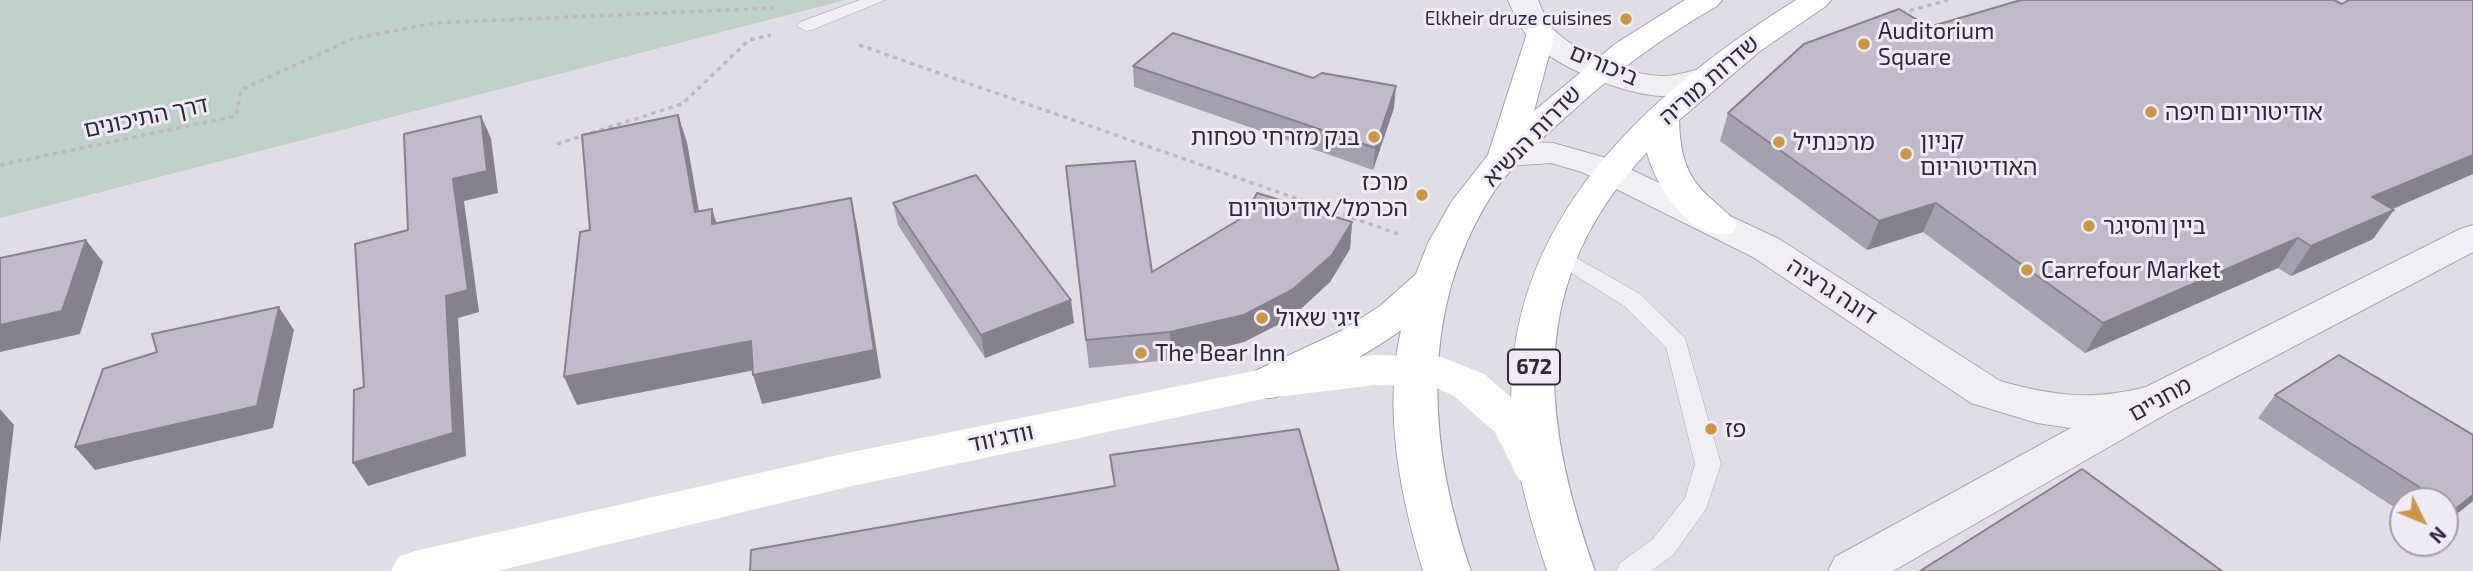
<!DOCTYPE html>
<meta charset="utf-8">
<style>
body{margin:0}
#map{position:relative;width:2473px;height:571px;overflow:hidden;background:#e1dde7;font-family:"Exo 2",sans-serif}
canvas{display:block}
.north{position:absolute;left:2389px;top:487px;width:70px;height:70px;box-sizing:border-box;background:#efecf5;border:2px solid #a39dab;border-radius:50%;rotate:133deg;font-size:19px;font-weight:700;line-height:28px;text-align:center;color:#30273d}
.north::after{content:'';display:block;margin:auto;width:24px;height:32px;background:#cd9741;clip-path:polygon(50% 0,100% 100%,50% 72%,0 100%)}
</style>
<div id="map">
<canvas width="2473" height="571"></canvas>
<div class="north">N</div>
</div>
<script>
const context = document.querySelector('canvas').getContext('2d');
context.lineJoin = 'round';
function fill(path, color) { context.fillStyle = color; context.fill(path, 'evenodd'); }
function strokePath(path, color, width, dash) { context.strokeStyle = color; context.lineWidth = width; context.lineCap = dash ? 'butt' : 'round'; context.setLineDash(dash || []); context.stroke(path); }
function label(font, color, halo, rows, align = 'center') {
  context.font = font + ' "Exo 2","Noto Sans Hebrew",sans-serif'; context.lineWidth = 6; context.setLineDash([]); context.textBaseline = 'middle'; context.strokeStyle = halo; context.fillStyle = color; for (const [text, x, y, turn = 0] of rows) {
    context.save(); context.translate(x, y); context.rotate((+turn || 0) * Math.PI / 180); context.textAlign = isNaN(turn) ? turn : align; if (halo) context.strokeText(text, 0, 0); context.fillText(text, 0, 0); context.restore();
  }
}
const green = new Path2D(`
 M 0,0 L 841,0 L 842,1 L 0,218 Z`);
const path = new Path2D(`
 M 1901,13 L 1948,0
 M 859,45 L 1398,234
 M 557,144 L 682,104 L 749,40 L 771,35
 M 0,165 L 236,116 L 241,90 L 352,39 L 434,23 L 774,8`);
const lane = new Path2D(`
 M 860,0 L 885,0 L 812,30 L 806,31 L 797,26 L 800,22 Z
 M 1559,248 L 1640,294 L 1685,338 L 1721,464 L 1706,509 L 1673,555 L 1651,571 L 1616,571 L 1620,563 L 1653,539 L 1685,498 L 1695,464 L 1666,347 L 1624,306 L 1551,260 L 1548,255 L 1551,250 Z`);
const street = new Path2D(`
 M 1508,0 L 1538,0 C 1542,9 1546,21 1553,29 C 1577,53 1627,75 1661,76 C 1681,77 1699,65 1719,70 L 1724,77 L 1719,84 C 1701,89 1680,96 1661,96 C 1624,94 1553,67 1529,38 C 1519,27 1514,13 1508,0 Z
 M 1532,142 L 1553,143 L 1606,158 L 1779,239 L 2000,381 C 2054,396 2091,401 2146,387 L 2460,229 L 2473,225 L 2473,252 L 2173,410 L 1893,571 L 1828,571 L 1835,557 L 2071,428 L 2037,423 L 1971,403 L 1753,257 L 1582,172 L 1551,163 L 1505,166 L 1493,163 L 1488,156 L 1493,149 Z`);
const secondary = new Path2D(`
 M 1375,355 L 1441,357 L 1484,374 L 1527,411 L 1557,468 L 1551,480 L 1535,485 L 1519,480 L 1495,432 L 1454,396 L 1435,387 L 1375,385 L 1268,398 L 852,486 L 497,571 L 391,571 L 398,557 L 415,551 L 852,452 L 1268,368 Z`);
const primary = new Path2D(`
 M 1685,0 L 1722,0 L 1717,6 C 1663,37 1613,73 1567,116 C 1539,141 1507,169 1488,201 C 1418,316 1429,449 1471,571 L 1423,571 C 1400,494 1383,410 1401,330 C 1377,348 1297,396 1269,398 C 1264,398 1258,395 1253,394 L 1247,383 L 1253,372 L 1341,331 L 1380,306 L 1416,274 L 1428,243 L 1452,201 L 1488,155 L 1529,27 L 1540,24 L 1551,27 L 1555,33 L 1534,111 L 1615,44 Z
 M 1796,0 L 1831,0 L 1826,6 L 1760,51 L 1679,120 C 1680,152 1685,176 1710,198 C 1720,207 1730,214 1737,225 L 1732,233 C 1692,244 1655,186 1647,152 C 1526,282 1540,415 1595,571 L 1547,571 C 1531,521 1515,469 1512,416 C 1501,224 1646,94 1796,0 Z`);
const wall = new Path2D(`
 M 2342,4 L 2473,174 L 2393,209 L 2373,239 L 2291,276 L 2278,268 L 2085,353 L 1923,232 L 1867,250 L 1720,141 L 1728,113 L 1929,27 Z
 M 1133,66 L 1313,78 L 1394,108 L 1373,170 L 1134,87 Z
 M 1066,166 L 1152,272 L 1352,222 L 1350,249 L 1330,282 L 1291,318 L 1244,342 L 1171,360 L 1089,368 Z
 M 893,203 L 1074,323 L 985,358 L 898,225 Z
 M 2275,395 L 2473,435 L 2473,501 L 2445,523 L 2445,501 L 2403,501 L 2403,513 L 2258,418 Z`);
const shadedWall = new Path2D(`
 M 1396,86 L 1394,108 L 1373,170 L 1375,148 Z
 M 678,115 L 687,142 L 704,240 L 695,212 Z
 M 481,116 L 491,138 L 498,193 L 464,201 L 479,312 L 458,318 L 466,456 L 368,486 L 353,463 L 453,179 Z
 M 2473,155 L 2473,174 L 2352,226 L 2372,197 Z
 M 851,198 L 857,226 L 881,378 L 762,404 L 753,375 Z
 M 1936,203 L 1923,232 L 1867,250 L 1879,221 Z
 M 712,209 L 721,237 L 712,224 Z
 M 2394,210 L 2373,239 L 2291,276 L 2311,246 Z
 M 1352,222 L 1350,249 L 1330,282 L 1291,318 L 1244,342 L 1171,360 L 1170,332 Z
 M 2298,238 L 2278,268 L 2085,353 L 2103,323 Z
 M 86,240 L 103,262 L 80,334 L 0,352 L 0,325 Z
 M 1071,300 L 1074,323 L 985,358 L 981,335 Z
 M 279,307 L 294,330 L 273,428 L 95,470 L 75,447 Z
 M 751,341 L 760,369 L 577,405 L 564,377 Z
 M 0,409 L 14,425 L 0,544 Z
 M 2473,495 L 2473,501 L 2445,523 L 2445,519 L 2454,510 Z`);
const building = new Path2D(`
 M 2021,0 L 2334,0 L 2342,4 L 2349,0 L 2473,0 L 2473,155 L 2372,197 L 2394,210 L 2311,246 L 2298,238 L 2103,323 L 1936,203 L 1879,221 L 1728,113 L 1804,44 L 1899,9 L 1929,27 Z
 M 1173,33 L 1313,78 L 1322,73 L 1396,86 L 1375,148 L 1133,66 Z
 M 678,115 L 695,212 L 712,209 L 712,224 L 851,198 L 874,350 L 753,375 L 751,341 L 564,377 L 580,232 L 590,230 L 582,135 Z
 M 481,116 L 487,171 L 453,179 L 468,290 L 446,296 L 453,433 L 353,463 L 354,390 L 364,387 L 355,244 L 408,230 L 404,134 Z
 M 1135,161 L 1152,272 L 1245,216 L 1257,193 L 1352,222 L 1332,255 L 1292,290 L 1244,315 L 1170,332 L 1086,340 L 1066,166 Z
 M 976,175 L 1071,300 L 981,335 L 893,203 Z
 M 86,240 L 62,311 L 0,325 L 0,258 Z
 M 279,307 L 257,406 L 75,447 L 103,369 L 157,352 L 152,334 Z
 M 2339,355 L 2473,435 L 2473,495 L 2454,510 L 2445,504 L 2445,501 L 2441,501 L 2275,395 Z
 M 1299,429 L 1339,571 L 750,571 L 751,550 L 1115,486 L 1110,455 Z
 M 2082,469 L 2222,571 L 1920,571 Z`);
const markers = [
 [1626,19,7,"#cd9741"],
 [1864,44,7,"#cd9741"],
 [2151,112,7,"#cd9741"],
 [1374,137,7,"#cd9741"],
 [1779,142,7,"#cd9741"],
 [1906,154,7,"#cd9741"],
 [1422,195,7,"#cd9741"],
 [2089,226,7,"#cd9741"],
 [2027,270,7,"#cd9741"],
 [1262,318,7,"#cd9741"],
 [1141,353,7,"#cd9741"],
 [1711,429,7,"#cd9741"]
];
const farPoinames = [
 ["Elkheir druze cuisines",1612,19]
];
const shields = [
 [1534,367,52]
];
const shieldNames = [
 ["672",1534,367]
];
const poiNames = [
 ["Auditorium",1878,31],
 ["Square",1878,57],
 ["אודיטוריום חיפה",2165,112],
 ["בנק מזרחי טפחות",1360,137,"right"],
 ["קניון",1920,141],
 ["האודיטוריום",1920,167],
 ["מרכנתיל",1793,142],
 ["מרכז",1408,182,"right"],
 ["הכרמל/אודיטוריום",1408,208,"right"],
 ["ביין והסיגר",2103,226],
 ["Carrefour Market",2041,270],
 ["זיגי שאול",1276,318],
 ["The Bear Inn",1155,353],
 ["פז",1725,429]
];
const streetNames = [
 ["ביכורים",1604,65,23],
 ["שדרות מוריה",1709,80,-41],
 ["דרך התיכונים",146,117,-12],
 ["שדרות הנשיא",1532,136,-46],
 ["דונה גרציה",1832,291,33],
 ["מחניים",2160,399,-29],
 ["וודג'ווד",1001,438,-12]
];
fill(green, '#bed1c8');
strokePath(lane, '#aca6b4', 1);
strokePath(street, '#aca6b4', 2);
strokePath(primary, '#a59db3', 2);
strokePath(path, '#bcb8c1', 3.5, [4.5, 4.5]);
fill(lane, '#f2f0f5');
fill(street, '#f2f0f5');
fill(secondary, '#fff');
fill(primary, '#fff');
fill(wall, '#a5a0ae');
fill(shadedWall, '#86828d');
fill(building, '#c0baca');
strokePath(building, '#86828d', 2);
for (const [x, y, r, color] of markers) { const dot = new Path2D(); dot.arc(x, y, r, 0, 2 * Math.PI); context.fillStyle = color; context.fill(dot); strokePath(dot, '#efecf5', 2.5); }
label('19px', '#30273d', '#efecf5', farPoinames, 'right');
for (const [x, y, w] of shields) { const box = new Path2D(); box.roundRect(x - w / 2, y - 17.5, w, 35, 5); context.fillStyle = '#efecf5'; context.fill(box); strokePath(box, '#30273d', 2); }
label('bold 21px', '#30273d', null, shieldNames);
label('23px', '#30273d', '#efecf5', poiNames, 'left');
label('23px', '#30273d', '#efecf5', streetNames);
</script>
